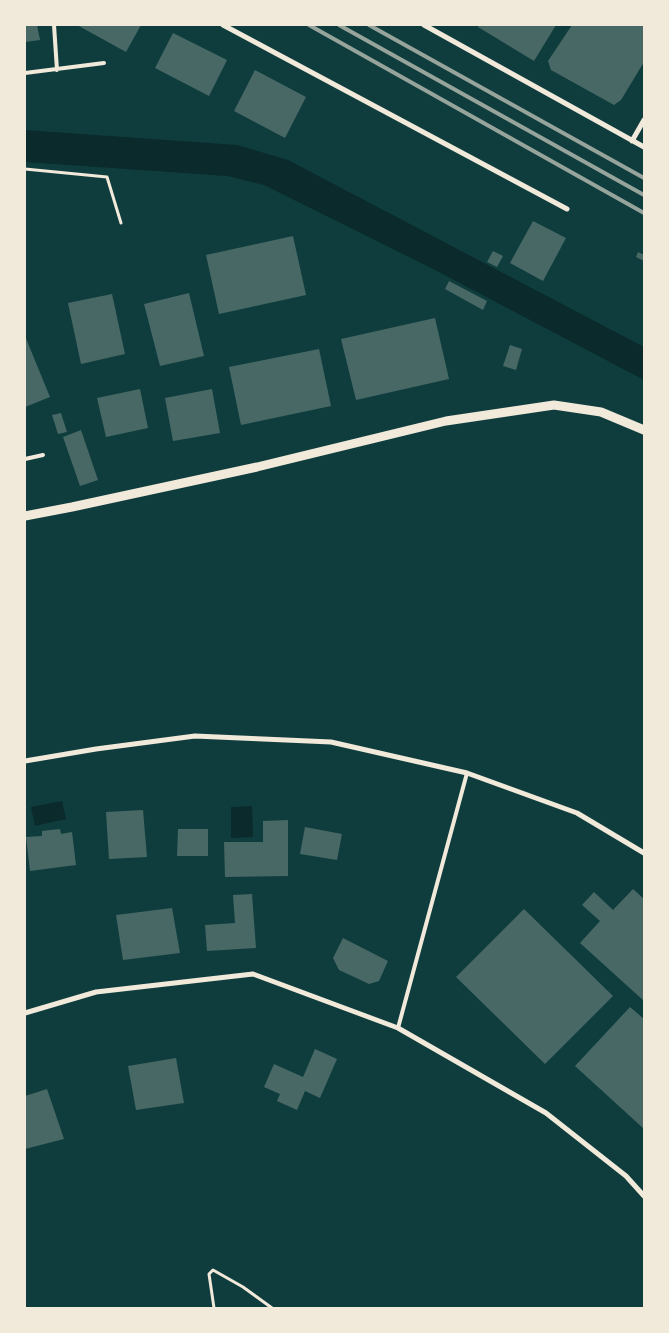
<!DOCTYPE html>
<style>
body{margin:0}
#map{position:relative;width:669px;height:1333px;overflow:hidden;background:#0f3d3e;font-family:"Varela Round",sans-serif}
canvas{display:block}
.frame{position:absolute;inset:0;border:26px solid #f1e9da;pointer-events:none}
</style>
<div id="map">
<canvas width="669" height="1333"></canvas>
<div class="frame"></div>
</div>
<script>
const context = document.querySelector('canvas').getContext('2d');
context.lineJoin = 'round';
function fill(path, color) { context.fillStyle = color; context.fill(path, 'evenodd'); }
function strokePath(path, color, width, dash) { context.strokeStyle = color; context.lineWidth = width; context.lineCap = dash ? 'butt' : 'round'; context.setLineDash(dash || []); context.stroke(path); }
const water = new Path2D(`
 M 25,130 L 237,145 L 288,160 L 644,347 L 644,380 L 435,270 L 264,185 L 227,176 L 25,162 Z
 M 62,801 L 66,819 L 35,826 L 31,807 Z
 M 252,806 L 253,837 L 231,838 L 231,807 Z`);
const building = new Path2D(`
 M 25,25 L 37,25 L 40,40 L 25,42 Z
 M 77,25 L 141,25 L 126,52 Z
 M 479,25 L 556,25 L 534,61 L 478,27 Z
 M 572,25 L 644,25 L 644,62 L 621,100 L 614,105 L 551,70 L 548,61 Z
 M 173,33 L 227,60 L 209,96 L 155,68 Z
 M 255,70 L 306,97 L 285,138 L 234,111 Z
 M 533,221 L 566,238 L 543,281 L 510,263 Z
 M 293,236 L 306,295 L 219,314 L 206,255 Z
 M 493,251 L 503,256 L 497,267 L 487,262 Z
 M 638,252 L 644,255 L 644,261 L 636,257 Z
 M 449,281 L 487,301 L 483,310 L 445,289 Z
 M 189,293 L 204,356 L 160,366 L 144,304 Z
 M 112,294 L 125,354 L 81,364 L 68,303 Z
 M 435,318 L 449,379 L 356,400 L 341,339 Z
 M 25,336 L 50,397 L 25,407 Z
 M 510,345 L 522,349 L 516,370 L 503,366 Z
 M 319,349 L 331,406 L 241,425 L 229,367 Z
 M 140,389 L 148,428 L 106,437 L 97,398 Z
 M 212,389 L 220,433 L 173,441 L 165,398 Z
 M 61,413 L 67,432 L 58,434 L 52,415 Z
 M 81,430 L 98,480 L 80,486 L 63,437 Z
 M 143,810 L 147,857 L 109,859 L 106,812 Z
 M 288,820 L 288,876 L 225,877 L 224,842 L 263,842 L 263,821 Z
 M 305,827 L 342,834 L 337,860 L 300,854 Z
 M 60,829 L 61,834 L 72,832 L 76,865 L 30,871 L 26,837 L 42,836 L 42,831 Z
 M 178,829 L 208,829 L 208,856 L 177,856 Z
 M 633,889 L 644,899 L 644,1001 L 580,943 L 600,921 L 582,905 L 594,892 L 613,910 Z
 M 252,894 L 256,948 L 207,951 L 205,925 L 235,923 L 233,895 Z
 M 172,908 L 180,953 L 123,960 L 116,915 Z
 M 524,909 L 613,996 L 545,1064 L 456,977 Z
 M 343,938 L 388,961 L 379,981 L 369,984 L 339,970 L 333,958 Z
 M 630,1007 L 644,1019 L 644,1129 L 575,1066 Z
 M 315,1049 L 337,1059 L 320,1098 L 305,1091 L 297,1110 L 277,1101 L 280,1094 L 264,1087 L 274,1064 L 303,1077 Z
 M 176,1058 L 184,1103 L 136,1110 L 128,1066 Z
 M 47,1089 L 64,1139 L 25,1149 L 25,1096 Z`);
const path = new Path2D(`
 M 25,169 L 107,177 L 121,223
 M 214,1308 L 209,1274 L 213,1270 L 243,1287 L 272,1308`);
const service = new Path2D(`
 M 54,25 L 57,70
 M 25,73 L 104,63
 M 25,459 L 43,455
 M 398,1028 L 467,773`);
const minor = new Path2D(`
 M 223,25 L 567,209
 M 424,25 L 644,147
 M 632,141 L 644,120
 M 25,761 L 96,749 L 195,736 L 331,742 L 467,773 L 577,813 L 644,853
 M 25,1013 L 96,992 L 253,974 L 398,1028 L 546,1113 L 626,1176 L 644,1196`);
const tertiary = new Path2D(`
 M 25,516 L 72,507 L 257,467 L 446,421 L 554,405 L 601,412 L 644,430`);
const rail = new Path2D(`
 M 309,25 L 644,213
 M 339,25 L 644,195
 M 369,25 L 644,178`);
fill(water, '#0a2a2b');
fill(building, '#486865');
strokePath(path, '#f1e9da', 3);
strokePath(service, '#f1e9da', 4);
strokePath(minor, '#f1e9da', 5);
strokePath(tertiary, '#f1e9da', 9);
strokePath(rail, '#97a49c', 4);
</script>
